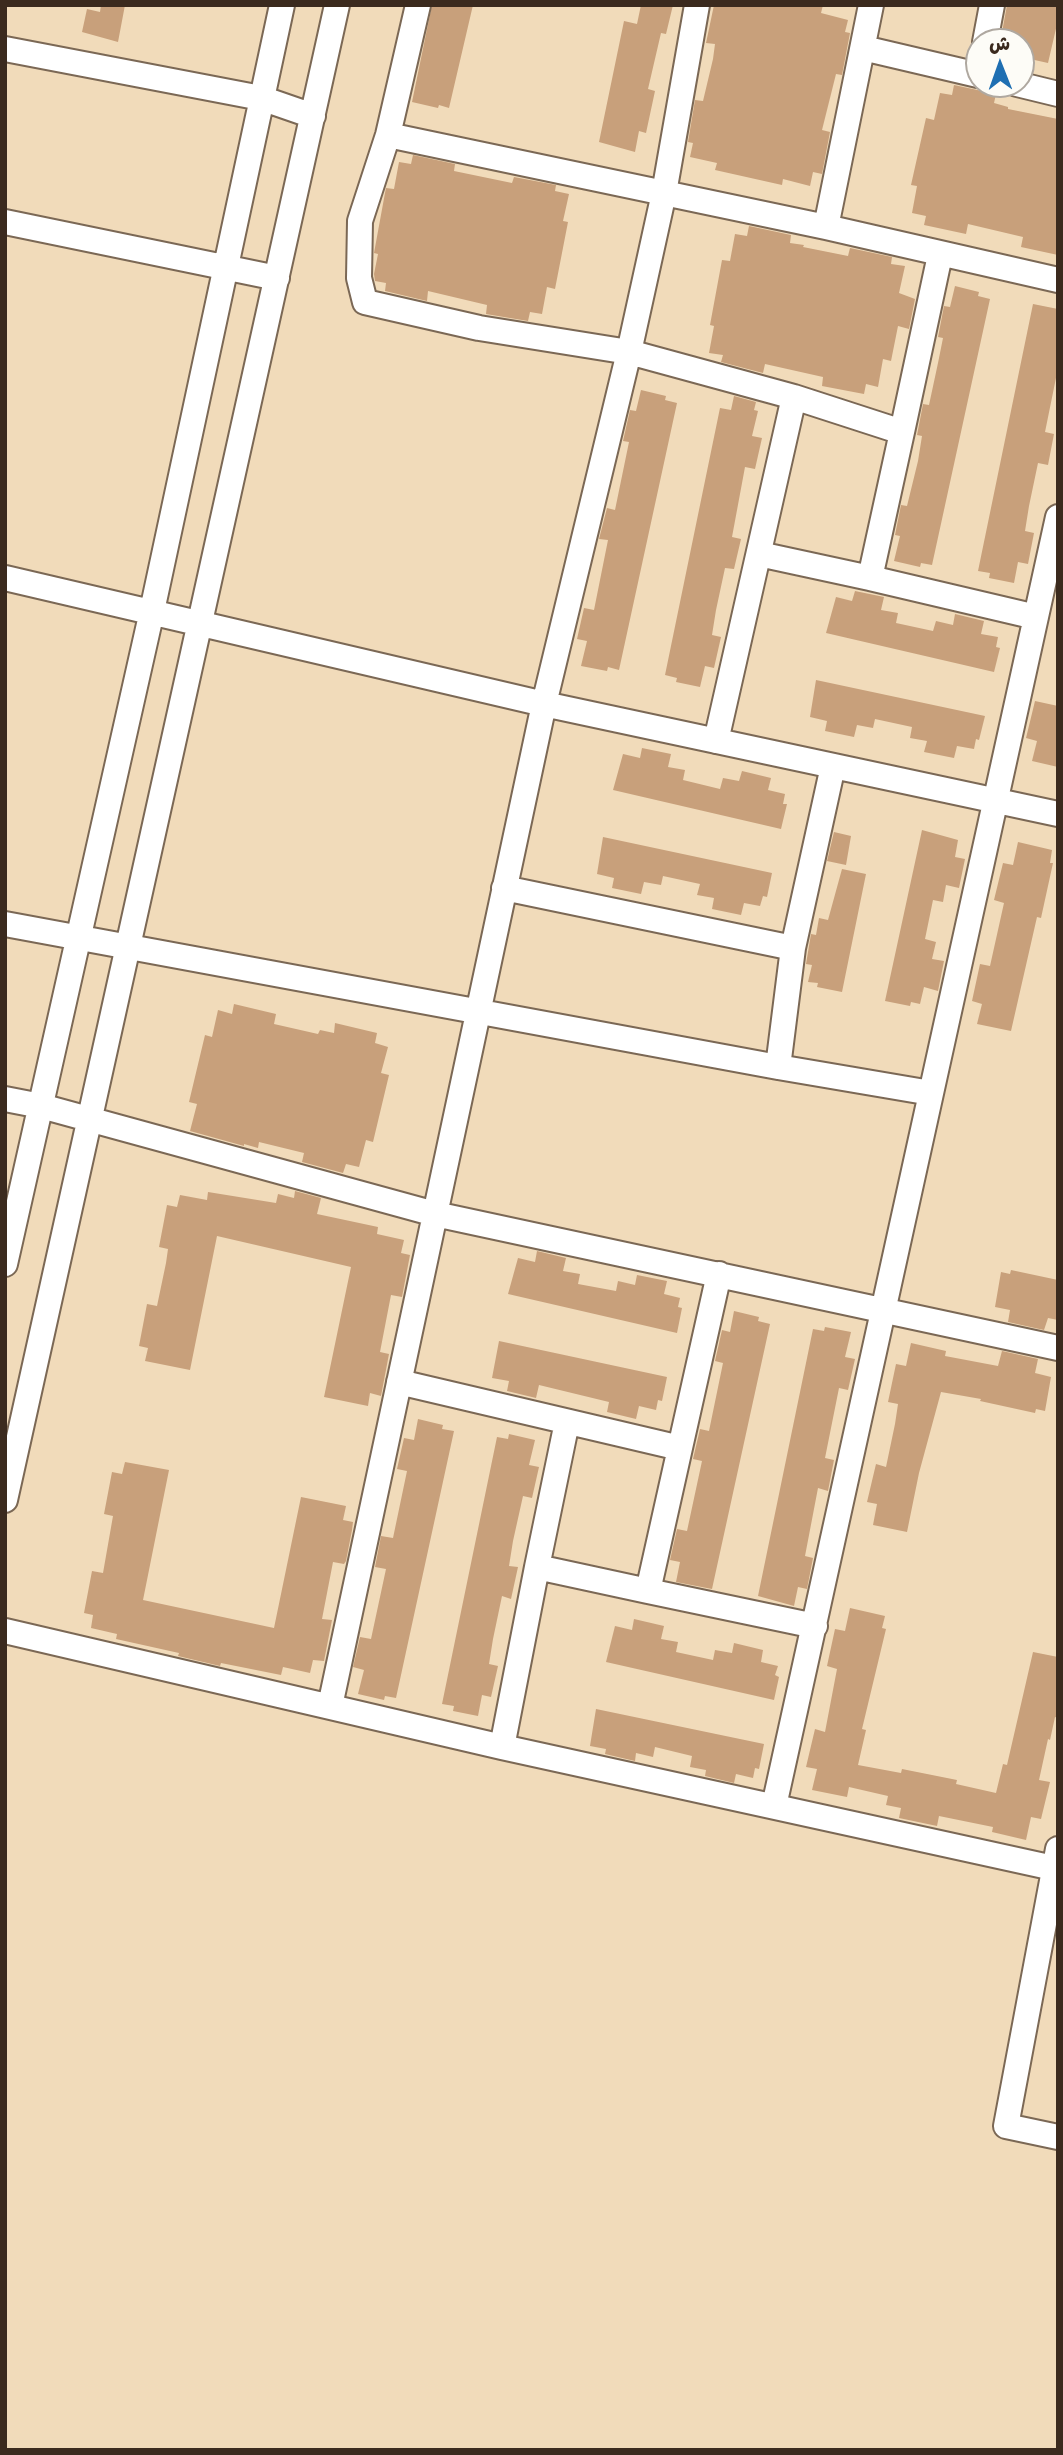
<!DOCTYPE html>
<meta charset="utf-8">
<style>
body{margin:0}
#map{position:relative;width:1063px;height:2455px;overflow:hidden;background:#f1dbba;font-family:Sriracha,"Playpen Sans Arabic",sans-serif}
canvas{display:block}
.frame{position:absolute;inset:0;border:7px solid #3b2a1e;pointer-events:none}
.north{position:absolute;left:965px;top:28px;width:70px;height:70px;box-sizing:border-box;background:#fdfcf7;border:2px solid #afa8a0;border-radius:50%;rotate:359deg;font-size:19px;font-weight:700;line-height:28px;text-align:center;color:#3b2a1e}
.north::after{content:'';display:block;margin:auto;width:24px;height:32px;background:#1f6fb2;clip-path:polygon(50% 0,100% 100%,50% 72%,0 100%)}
</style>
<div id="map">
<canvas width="1063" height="2455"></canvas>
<div class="frame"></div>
<div class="north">ش</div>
</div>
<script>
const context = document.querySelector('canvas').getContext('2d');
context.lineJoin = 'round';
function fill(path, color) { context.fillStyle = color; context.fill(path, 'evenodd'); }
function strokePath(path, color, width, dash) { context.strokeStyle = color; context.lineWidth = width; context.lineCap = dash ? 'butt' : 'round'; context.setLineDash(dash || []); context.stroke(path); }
const building = new Path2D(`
 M 101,5 L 125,5 L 118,42 L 82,32 L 87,9 L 100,12 Z
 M 432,5 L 473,5 L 449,108 L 439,105 L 438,108 L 412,102 Z
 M 641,5 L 673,5 L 666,34 L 661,33 L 648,89 L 655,91 L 646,133 L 639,131 L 635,152 L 599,142 L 624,21 L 637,24 Z
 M 714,5 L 823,5 L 821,13 L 848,20 L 845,32 L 850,33 L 842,75 L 836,74 L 822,130 L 830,132 L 822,174 L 813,172 L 810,186 L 783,179 L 782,185 L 715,170 L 717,163 L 690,157 L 693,143 L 688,142 L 695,100 L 703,101 L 713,59 L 715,44 L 706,43 Z
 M 1007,5 L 1058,5 L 1058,20 L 1048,63 L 1021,57 L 1021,42 L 1001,38 Z
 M 954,85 L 996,94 L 994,103 L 1008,107 L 1008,109 L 1058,119 L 1058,255 L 1021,247 L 1023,237 L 968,224 L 966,234 L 924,225 L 926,216 L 912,213 L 917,186 L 911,185 L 926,118 L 934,120 L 940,93 L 952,95 Z
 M 413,155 L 455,164 L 454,171 L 512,183 L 514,177 L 556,185 L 555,191 L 569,194 L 563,221 L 568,222 L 555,289 L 547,287 L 542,314 L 530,312 L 528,321 L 486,314 L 487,305 L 428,291 L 427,301 L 385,291 L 386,283 L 375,281 L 374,274 L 378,254 L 374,253 L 385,193 L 386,188 L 394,189 L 399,162 L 411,164 Z
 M 749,226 L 791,235 L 790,243 L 804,245 L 803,247 L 848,256 L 850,248 L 892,257 L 891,264 L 905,266 L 899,293 L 915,299 L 909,329 L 898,326 L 891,361 L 883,359 L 878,387 L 866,384 L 864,394 L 822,386 L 823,377 L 765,364 L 763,373 L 721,362 L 723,355 L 709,353 L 714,326 L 710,325 L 722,260 L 730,261 L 735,234 L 747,236 Z
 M 955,286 L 979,292 L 978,296 L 990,299 L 932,565 L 921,563 L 920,567 L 894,561 L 900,536 L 895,535 L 901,505 L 907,506 L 918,461 L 922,436 L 917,435 L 923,404 L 929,405 L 938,363 L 943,338 L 938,337 L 944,306 L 950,307 Z
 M 1033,304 L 1058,309 L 1058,368 L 1045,432 L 1054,434 L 1048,465 L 1038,463 L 1029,506 L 1025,531 L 1034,533 L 1028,564 L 1018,562 L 1014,583 L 989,578 L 990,573 L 978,571 Z
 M 641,390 L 666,396 L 665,400 L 677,403 L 619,670 L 608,667 L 607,671 L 581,666 L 587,641 L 577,639 L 584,608 L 594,610 L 608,540 L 599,539 L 607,508 L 615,510 L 629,442 L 623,441 L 630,410 L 636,411 Z
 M 734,396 L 756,402 L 754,410 L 758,411 L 752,436 L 762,438 L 755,469 L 745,467 L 732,537 L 741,539 L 734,569 L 725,568 L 716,610 L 712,635 L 721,637 L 714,668 L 705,666 L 700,687 L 676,682 L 677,678 L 665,675 L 720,408 L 731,410 Z
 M 855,591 L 884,597 L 881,610 L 898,613 L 896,623 L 933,631 L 936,621 L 953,625 L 955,614 L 984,621 L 981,634 L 998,637 L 996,647 L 1000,648 L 994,672 L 826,633 L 836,597 L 852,601 Z
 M 816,680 L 985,716 L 979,740 L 976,739 L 974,749 L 957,746 L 954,758 L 924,752 L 927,741 L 910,738 L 912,727 L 875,719 L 873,728 L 857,725 L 854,737 L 825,731 L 827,721 L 810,717 Z
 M 1035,701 L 1058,706 L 1058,767 L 1032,761 L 1037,741 L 1026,738 Z
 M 642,748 L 671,754 L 668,767 L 685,770 L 683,780 L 720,789 L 723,778 L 739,781 L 742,771 L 771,778 L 768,790 L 785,794 L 783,804 L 787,804 L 781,829 L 613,790 L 623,754 L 640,758 Z
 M 922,830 L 958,840 L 955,857 L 965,859 L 959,888 L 946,885 L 943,902 L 933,900 L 925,939 L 936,942 L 932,959 L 944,961 L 938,991 L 924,987 L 920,1004 L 911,1002 L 910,1006 L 885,1001 Z
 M 834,832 L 851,836 L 846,865 L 827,861 Z
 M 603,837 L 772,873 L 767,897 L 763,896 L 760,906 L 744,903 L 741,915 L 712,909 L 714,898 L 697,895 L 700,884 L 663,876 L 661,885 L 644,882 L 641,894 L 612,888 L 614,878 L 597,874 Z
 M 1018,842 L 1052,850 L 1050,863 L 1053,863 L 1041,918 L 1037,917 L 1011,1031 L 977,1024 L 982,1004 L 972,1001 L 980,964 L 990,966 L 1004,903 L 994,900 L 1003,863 L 1013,865 Z
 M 842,869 L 866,874 L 842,992 L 817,987 L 818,983 L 808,982 L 812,965 L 806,964 L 811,934 L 816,935 L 819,918 L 828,920 Z
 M 234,1004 L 276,1014 L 274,1024 L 318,1034 L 320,1030 L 334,1033 L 335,1023 L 377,1033 L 375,1043 L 388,1047 L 381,1073 L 389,1075 L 373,1142 L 366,1140 L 359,1167 L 346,1164 L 343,1173 L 302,1162 L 304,1153 L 259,1142 L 258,1148 L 244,1144 L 244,1146 L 190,1131 L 197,1104 L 189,1102 L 205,1035 L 212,1037 L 218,1010 L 232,1014 Z
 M 295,1191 L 321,1198 L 317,1214 L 378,1227 L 377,1234 L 404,1240 L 401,1253 L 410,1255 L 402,1297 L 391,1295 L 380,1352 L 389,1354 L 381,1396 L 370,1393 L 368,1406 L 324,1397 L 351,1267 L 217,1236 L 190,1370 L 145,1361 L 148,1348 L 139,1346 L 147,1304 L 157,1306 L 166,1263 L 168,1249 L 159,1247 L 167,1205 L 177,1207 L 180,1195 L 207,1200 L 208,1192 L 276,1203 L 278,1194 L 294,1198 Z
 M 537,1251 L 566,1258 L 563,1271 L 580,1274 L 578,1284 L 616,1291 L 618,1281 L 635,1285 L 637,1275 L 667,1281 L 664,1294 L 680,1298 L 678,1307 L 682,1308 L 677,1333 L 508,1294 L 518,1258 L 535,1262 Z
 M 1011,1270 L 1058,1280 L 1058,1320 L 1048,1318 L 1044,1330 L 1008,1322 L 1010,1310 L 995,1307 L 1001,1272 L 1010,1274 Z
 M 734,1311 L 759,1317 L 758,1321 L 770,1324 L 712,1589 L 676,1582 L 680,1562 L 670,1560 L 677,1529 L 687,1531 L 702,1461 L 693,1459 L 700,1429 L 709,1431 L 723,1363 L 715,1361 L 722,1330 L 730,1332 Z
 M 825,1327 L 851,1332 L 845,1357 L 855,1359 L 848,1390 L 839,1388 L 825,1458 L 834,1460 L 828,1491 L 818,1488 L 805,1556 L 813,1558 L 807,1589 L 798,1587 L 794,1606 L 758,1596 L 813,1329 L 824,1331 Z
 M 499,1341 L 667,1377 L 662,1401 L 658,1400 L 656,1410 L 639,1406 L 636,1419 L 607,1412 L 609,1402 L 539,1385 L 536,1398 L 507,1391 L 509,1381 L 492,1378 Z
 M 911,1343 L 946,1351 L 945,1356 L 998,1366 L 1002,1351 L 1038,1359 L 1035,1373 L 1051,1377 L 1045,1411 L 1036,1409 L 1035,1413 L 980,1401 L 981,1399 L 941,1392 L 919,1473 L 907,1532 L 873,1525 L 877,1504 L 867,1502 L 876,1464 L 886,1467 L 895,1424 L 898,1404 L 888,1402 L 896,1364 L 906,1366 Z
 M 418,1419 L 443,1425 L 442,1429 L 454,1431 L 396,1698 L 385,1696 L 384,1700 L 358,1694 L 364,1670 L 353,1667 L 360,1637 L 371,1639 L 386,1569 L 375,1567 L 381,1536 L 393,1538 L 407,1471 L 397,1469 L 404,1438 L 414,1440 Z
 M 509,1434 L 535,1440 L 529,1465 L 539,1467 L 532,1498 L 523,1496 L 513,1541 L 509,1566 L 518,1567 L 511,1599 L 502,1596 L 493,1639 L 489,1664 L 498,1666 L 491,1697 L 482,1695 L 478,1716 L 453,1711 L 454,1706 L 442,1704 L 497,1437 L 508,1439 Z
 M 125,1462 L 169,1470 L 143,1600 L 274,1628 L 301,1497 L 346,1506 L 343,1520 L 353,1522 L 352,1530 L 346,1561 L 344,1564 L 333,1562 L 322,1619 L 332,1620 L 324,1661 L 313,1660 L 310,1673 L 283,1667 L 281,1675 L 221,1663 L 220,1666 L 178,1656 L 179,1653 L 116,1639 L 117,1634 L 91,1628 L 93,1615 L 84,1613 L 92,1571 L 103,1573 L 113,1516 L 104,1514 L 112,1472 L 122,1474 Z
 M 850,1608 L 885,1616 L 882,1628 L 886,1629 L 862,1729 L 866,1730 L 858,1765 L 901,1773 L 902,1769 L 957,1780 L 956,1784 L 996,1793 L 1003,1764 L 1007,1765 L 1033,1652 L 1058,1657 L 1058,1718 L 1055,1717 L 1050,1740 L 1048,1739 L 1039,1780 L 1050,1782 L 1041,1819 L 1031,1817 L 1026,1840 L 992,1832 L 993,1827 L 939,1816 L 937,1826 L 899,1818 L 901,1808 L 886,1805 L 888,1796 L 849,1787 L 847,1797 L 812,1790 L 817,1769 L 806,1767 L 815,1729 L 825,1732 L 837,1669 L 827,1666 L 835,1629 L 845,1631 Z
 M 634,1619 L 664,1626 L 661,1639 L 678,1642 L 676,1652 L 713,1660 L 715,1650 L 732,1653 L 734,1643 L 763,1650 L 761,1662 L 778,1666 L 775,1675 L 779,1677 L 774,1700 L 606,1662 L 615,1626 L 632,1630 Z
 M 596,1709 L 764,1744 L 759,1769 L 755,1768 L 753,1778 L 736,1774 L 734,1783 L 705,1776 L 706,1770 L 690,1767 L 692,1756 L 655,1747 L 653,1757 L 636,1753 L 635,1761 L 605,1754 L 606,1749 L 590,1746 Z`);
const minor = new Path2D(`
 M 418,5 L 388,135 L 360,221 L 359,278 L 365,302 L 479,328 L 629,352 L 794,397 L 716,741
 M 985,42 L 992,5
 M 863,48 L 978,75
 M 5,49 L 261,98 L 313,116
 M 1017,84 L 1058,94
 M 388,135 L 826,227 L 1058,280
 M 5,222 L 277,278
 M 826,227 L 871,5
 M 902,432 L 940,255
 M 759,554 L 870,578 L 902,432 L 794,397
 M 5,578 L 544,704 L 1058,814
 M 870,578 L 1036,617
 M 833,766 L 793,948 L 778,1067 L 931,1093
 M 504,888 L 793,948
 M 5,924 L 778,1067
 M 5,1099 L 41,1106 L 435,1214 L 1058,1348
 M 5,1264 L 152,611 L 282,5
 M 399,1382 L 680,1448 L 719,1274
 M 567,1422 L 537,1567 L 648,1591 L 680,1448
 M 5,1500 L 337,5
 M 648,1591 L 815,1626
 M 5,1631 L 502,1747 L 1058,1869
 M 330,1706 L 544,704 L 629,352 L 664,193 L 697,5
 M 502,1747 L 537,1567
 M 774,1806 L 1058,517
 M 1058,1849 L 1006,2126 L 1058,2137`);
fill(building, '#c8a07b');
strokePath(minor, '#7b6855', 28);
strokePath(minor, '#fff', 24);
</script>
